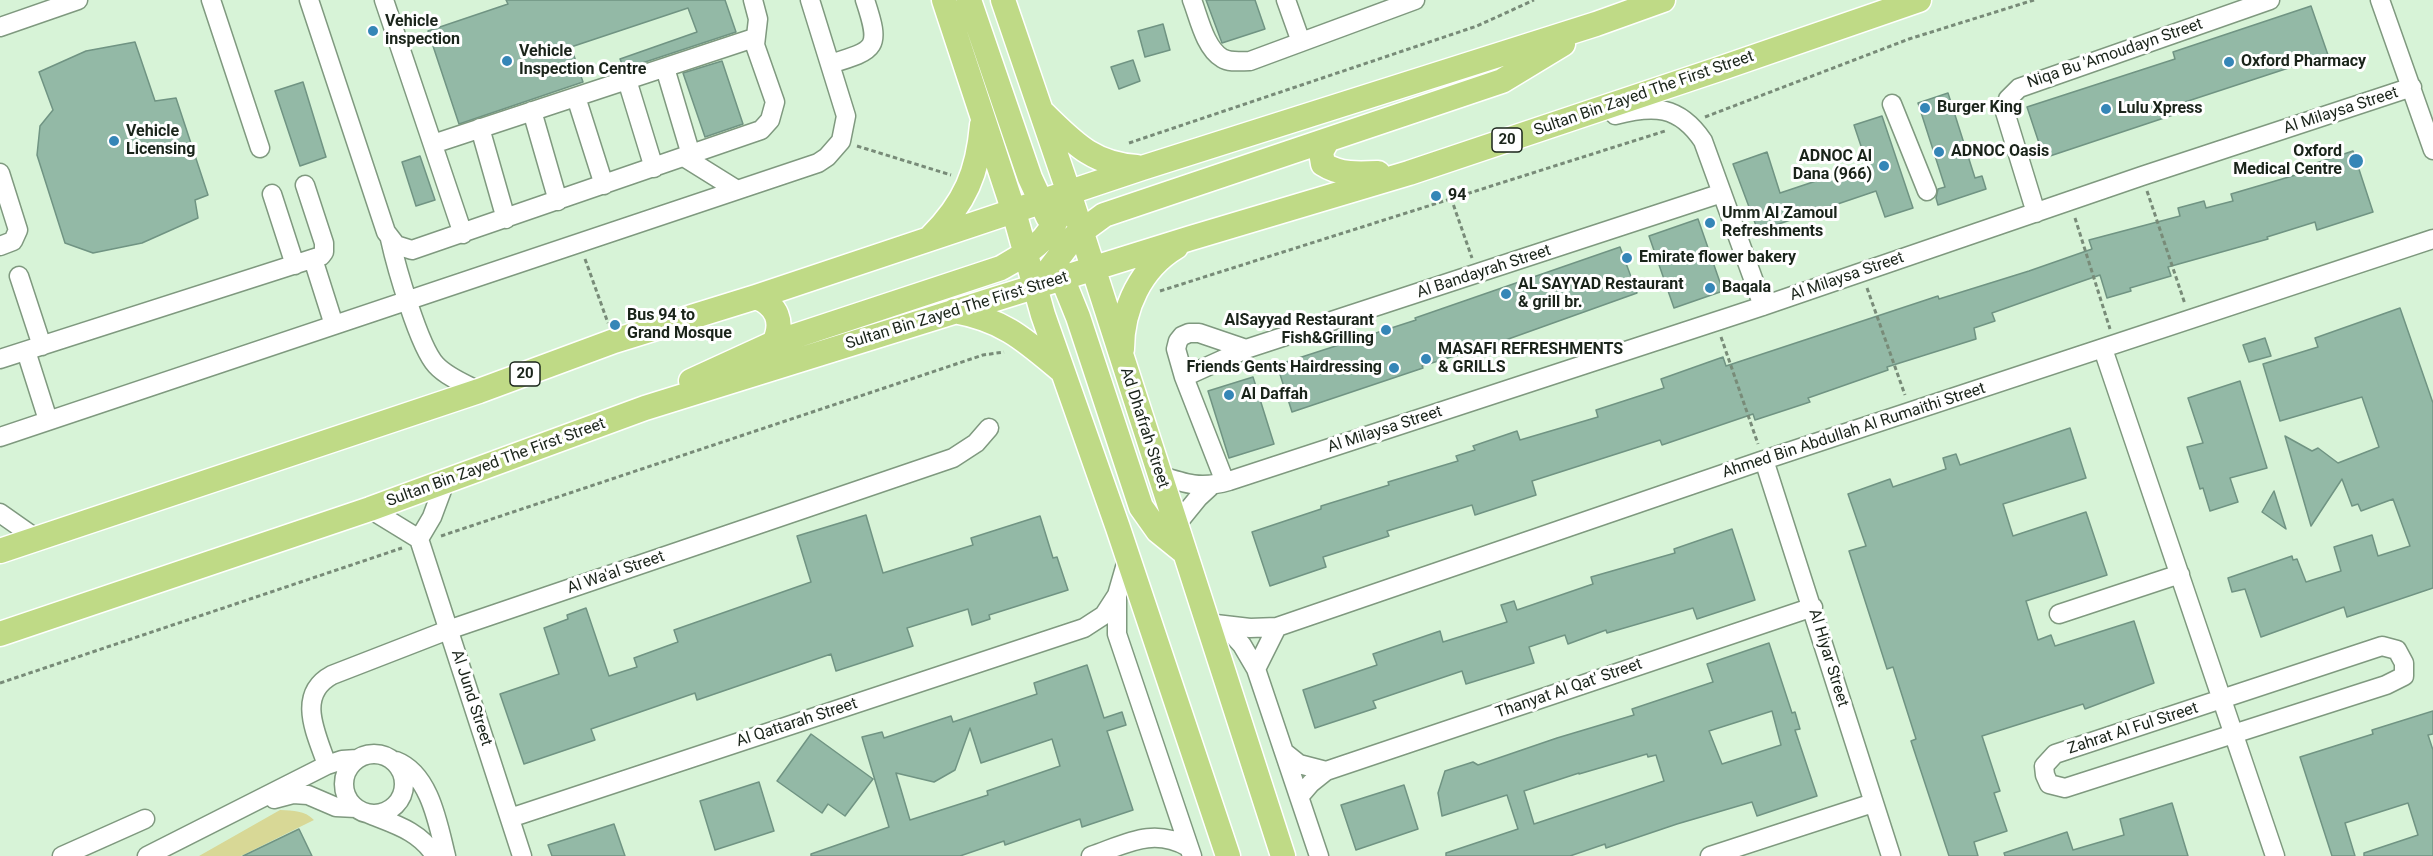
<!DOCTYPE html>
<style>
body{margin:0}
canvas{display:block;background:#d7f3d7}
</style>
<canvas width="2433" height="856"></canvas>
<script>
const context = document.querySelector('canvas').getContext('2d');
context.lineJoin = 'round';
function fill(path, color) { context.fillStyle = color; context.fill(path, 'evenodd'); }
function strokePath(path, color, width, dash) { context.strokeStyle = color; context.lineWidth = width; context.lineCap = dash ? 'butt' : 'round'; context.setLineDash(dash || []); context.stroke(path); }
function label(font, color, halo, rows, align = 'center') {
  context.font = font + ' Roboto,sans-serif'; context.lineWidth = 6; context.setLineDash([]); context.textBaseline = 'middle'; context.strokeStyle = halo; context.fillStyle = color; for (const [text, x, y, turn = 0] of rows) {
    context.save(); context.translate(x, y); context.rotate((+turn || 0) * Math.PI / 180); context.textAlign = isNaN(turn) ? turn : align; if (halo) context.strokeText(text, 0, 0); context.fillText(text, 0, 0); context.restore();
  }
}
const green = new Path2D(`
 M 280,810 C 294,811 304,810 314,820 L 241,856 L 199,856 Z`);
const building = new Path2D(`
 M 506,0 L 725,0 L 736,32 L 624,69 L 620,59 L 697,32 L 688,8 L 571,47 L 583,82 L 459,124 L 428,31 L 508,4 Z
 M 1206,0 L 1255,0 L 1265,29 L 1222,43 Z
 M 2311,6 L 2328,55 L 2182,103 L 2185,111 L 2044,158 L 2027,107 L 2175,59 L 2173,52 Z
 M 1163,24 L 1170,50 L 1145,57 L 1138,31 Z
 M 135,42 L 155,101 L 176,98 L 208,195 L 195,200 L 198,218 L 142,243 L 93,253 L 65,243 L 37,155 L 40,126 L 53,110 L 39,72 L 86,51 Z
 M 1133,60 L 1140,81 L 1119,89 L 1111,67 Z
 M 722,61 L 743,124 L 705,137 L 683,73 Z
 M 303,82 L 326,157 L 300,166 L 275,91 Z
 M 1948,93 L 1975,178 L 1982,176 L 1986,189 L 1938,205 L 1936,198 L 1938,189 L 1945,187 L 1918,103 Z
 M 1882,116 L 1913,208 L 1885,217 L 1876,191 L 1758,231 L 1733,164 L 1767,152 L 1780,193 L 1867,164 L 1854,125 Z
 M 2353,151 L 2373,212 L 2317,230 L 2315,222 L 2267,237 L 2268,239 L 2168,267 L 2171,276 L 2130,288 L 2131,291 L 2107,298 L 2100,275 L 2074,284 L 1992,313 L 1995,321 L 1974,328 L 1976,339 L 1887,367 L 1888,370 L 1808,398 L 1810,402 L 1755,420 L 1753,414 L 1662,445 L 1660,440 L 1532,481 L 1536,495 L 1475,515 L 1472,505 L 1387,531 L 1389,536 L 1323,557 L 1326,567 L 1270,586 L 1252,532 L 1321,509 L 1321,506 L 1389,485 L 1388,482 L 1458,461 L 1456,456 L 1475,450 L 1473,446 L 1517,431 L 1520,440 L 1598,417 L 1596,410 L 1664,388 L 1661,379 L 1723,357 L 1726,366 L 1938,296 L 1939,299 L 2029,271 L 2092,249 L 2089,240 L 2180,216 L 2178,208 L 2204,201 L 2206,208 L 2233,201 L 2231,194 L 2299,174 L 2298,169 Z
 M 420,156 L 435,200 L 416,206 L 402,162 Z
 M 1698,219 L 1723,291 L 1674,308 L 1649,236 Z
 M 1620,247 L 1637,293 L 1500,342 L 1422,366 L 1423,368 L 1292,412 L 1277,365 L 1416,320 L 1415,318 Z
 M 2400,308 L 2433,403 L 2433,588 L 2347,617 L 2344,607 L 2261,637 L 2245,589 L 2232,592 L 2228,578 L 2292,556 L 2293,560 L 2297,559 L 2306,582 L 2341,571 L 2334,547 L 2372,535 L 2378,556 L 2410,546 L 2393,499 L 2361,511 L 2358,504 L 2352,506 L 2342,479 L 2311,526 L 2285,436 L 2312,451 L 2318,448 L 2338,463 L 2379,447 L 2362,397 L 2280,421 L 2263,364 L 2318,347 L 2315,338 Z
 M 2265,338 L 2271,356 L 2249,362 L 2243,345 Z
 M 1253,377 L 1274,444 L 1229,458 L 1208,391 Z
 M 2240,381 L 2267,468 L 2230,478 L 2238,502 L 2210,511 L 2203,488 L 2200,489 L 2187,447 L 2203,443 L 2188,398 Z
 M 2070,428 L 2086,478 L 2003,504 L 2013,536 L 2086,512 L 2107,575 L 2026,601 L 2038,640 L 2051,635 L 2055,646 L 2134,621 L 2154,683 L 2085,709 L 2083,704 L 1982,736 L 2000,791 L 1994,793 L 2007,831 L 1974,842 L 1978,856 L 1949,856 L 1911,741 L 1916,739 L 1893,667 L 1887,669 L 1849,551 L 1866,546 L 1848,494 L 1890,479 L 1893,487 L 1946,469 L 1943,458 L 1956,454 L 1960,465 Z
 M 2274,491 L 2286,529 L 2262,512 Z
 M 866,515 L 883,573 L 973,545 L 971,538 L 1040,516 L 1053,558 L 1057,557 L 1068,590 L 989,615 L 990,619 L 972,625 L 968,609 L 907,628 L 913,646 L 836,671 L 831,654 L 697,700 L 695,693 L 591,729 L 595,740 L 524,764 L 500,694 L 559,674 L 544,628 L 568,619 L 567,615 L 586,608 L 609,676 L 637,667 L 634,658 L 678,642 L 674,630 L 811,582 L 797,536 Z
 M 1732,529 L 1755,600 L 1697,619 L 1693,608 L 1607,633 L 1606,630 L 1568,644 L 1565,635 L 1529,647 L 1534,663 L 1466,684 L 1462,671 L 1373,701 L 1376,708 L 1315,728 L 1303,690 L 1377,665 L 1373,654 L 1440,631 L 1443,642 L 1507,622 L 1501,605 L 1514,601 L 1517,610 L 1593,584 L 1591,577 L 1675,553 L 1674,549 Z
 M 1769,643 L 1792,713 L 1795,712 L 1800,729 L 1795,730 L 1817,796 L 1757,816 L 1752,802 L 1677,824 L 1606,848 L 1605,844 L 1570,856 L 1446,856 L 1446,853 L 1518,829 L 1507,795 L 1442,816 L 1438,793 L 1445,771 L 1473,762 L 1478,765 L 1557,738 L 1634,715 L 1632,709 L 1713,682 L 1707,664 ZM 1772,711 L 1781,745 L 1722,764 L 1709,731 ZM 1647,754 L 1648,757 L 1656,755 L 1664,781 L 1534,824 L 1524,791 L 1579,773 L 1579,774 Z
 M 1087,665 L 1104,718 L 1122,712 L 1126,725 L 1107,731 L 1133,810 L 1082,827 L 1080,819 L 1005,845 L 1004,841 L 960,856 L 811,856 L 811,854 L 889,827 L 862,737 L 882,732 L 884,738 L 951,716 L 953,722 L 1037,694 L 1034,683 ZM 970,728 L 981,763 L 1052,739 L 1060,766 L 987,791 L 988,795 L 910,820 L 896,773 L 934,782 L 955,770 Z
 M 2433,711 L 2433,734 L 2428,735 L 2433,750 L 2433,856 L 2364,856 L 2364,853 L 2418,835 L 2408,803 L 2345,823 L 2355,856 L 2332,856 L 2300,757 L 2373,734 L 2372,730 Z
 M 811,734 L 873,779 L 845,816 L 828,804 L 822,813 L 777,781 Z
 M 759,782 L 774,831 L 715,850 L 700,801 Z
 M 1404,785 L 1418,829 L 1356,850 L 1341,805 Z
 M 2172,803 L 2188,856 L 2005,856 L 2004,853 L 2067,832 L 2073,850 L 2124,835 L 2120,819 Z
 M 614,824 L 625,856 L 552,856 L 548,845 Z
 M 299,829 L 312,856 L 243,856 Z`);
const path = new Path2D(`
 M 1705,117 L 1909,39 L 2034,0
 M 1129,143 L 1477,26 L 1534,0
 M 857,146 L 951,175
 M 2147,191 L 2185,304
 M 1451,198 L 1472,258
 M 2075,218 L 2110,329
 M 585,259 L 608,323
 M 1867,288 L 1905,395
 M 1160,291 L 1665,131
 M 1721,337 L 1758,444
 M 441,536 L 983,355 L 1004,352
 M 0,683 L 402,548`);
const minor = new Path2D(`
 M 211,0 L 260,148
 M 309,0 L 386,232 L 396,245 L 412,250 L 761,130 L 770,120 L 775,102 L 755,45 L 758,19 L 753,0
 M 384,0 L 463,234
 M 1192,0 C 1199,18 1205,48 1222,58 C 1230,63 1241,61 1250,61 L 1415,0
 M 1286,0 L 1301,42
 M 2380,0 L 2433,150
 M 0,27 L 78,0
 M 830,64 C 877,50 881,48 865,0
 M 665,68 L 691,155
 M 627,80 L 654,168
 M 576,97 L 604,185
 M 1892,104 L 1927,191
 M 532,111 L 558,201
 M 1615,115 C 1653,105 1679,105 1703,141 L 1763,306
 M 480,128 L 506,219
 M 433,144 L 754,38
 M 684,157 L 737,190
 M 0,173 L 18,230 L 13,241 L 0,246
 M 272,194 L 295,265
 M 2036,213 L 2005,112 L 2008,99 L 2019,88 L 2270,0
 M 390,239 C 396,266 419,347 436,365 C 447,377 465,384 479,391
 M 313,259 L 334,325
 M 19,276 L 42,346
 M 2103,349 L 2275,856
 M 26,351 L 48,420
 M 0,359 L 321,256 L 324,252 L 324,243 L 305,185
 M 1184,377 L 1246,349 L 1722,193
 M 0,437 L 818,163 L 827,157 L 841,141 L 846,116 L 810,0
 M 1764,460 L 1891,856
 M 1159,475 C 1186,484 1201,489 1229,481 L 1763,306 L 2142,176 L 2412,87
 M 1225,482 L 1184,377 L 1176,349 L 1178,341 L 1182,336 L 1189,333 L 1199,333 L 1246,349
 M 370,509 L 419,539 L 522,856
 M 0,513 L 37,539
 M 1176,525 L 1198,498 L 1211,486
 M 419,539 L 432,517 L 445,482
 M 1128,557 L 1117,595 L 1117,634 L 1192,856
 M 2059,614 L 2180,574
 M 1207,623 L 1250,628 L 1277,627 L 1764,460 L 2433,239
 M 1224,625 L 1242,645 L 1256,669 L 1319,856
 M 2382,646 L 2397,650 L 2404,663 L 2404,676 L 2386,685 L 2065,788 L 2049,784 L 2045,775 L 2044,766 L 2055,754 Z
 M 1256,669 L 1277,627
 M 1284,752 L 1299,764 L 1326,771
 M344 784a30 30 0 1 1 60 0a30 30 0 1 1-60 0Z
 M 396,761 C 430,774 438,824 446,856
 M 327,765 C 317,735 295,695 332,675 L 448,630 L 953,458 L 976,443 L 989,428
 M 1299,797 L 1311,783 L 1326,771 L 1813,607
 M 274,799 L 293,794 L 308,795 L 336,807 L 356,808
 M 369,814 C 394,824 420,831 435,856
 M 510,818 L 1084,628 L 1104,615 L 1117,595
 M 62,856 L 145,819
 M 147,856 L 327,765 L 342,760 L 357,759
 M 1091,856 C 1126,844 1153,827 1188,847
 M 1710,856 L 1873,803`);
const major = new Path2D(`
 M 944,0 L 1014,212 L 1043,315 L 1118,528 L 1228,856
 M 969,0 L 1030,178 L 1048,217
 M 1003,0 L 1069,193 L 1283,856
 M 1043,113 C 1073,142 1092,164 1137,167
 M 1327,141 L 1321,152 L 1323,164 C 1340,175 1358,174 1378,173
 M 931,237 C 965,203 978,172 982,125
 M 1057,265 L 1078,317 L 1141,507 L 1158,531 L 1184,552
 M 1036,287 L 1074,237 L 1104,215 L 1502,81 L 1563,44
 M 756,297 C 777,305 784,322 774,343
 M 954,311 C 1004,320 1025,340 1062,371
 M 1122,349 C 1122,308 1141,268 1176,247
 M 691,381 L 774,343 L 1001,268 C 1044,243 1049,239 1069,193
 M 0,551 L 479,391 L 614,341 L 756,297 L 1142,168 L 1596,24 L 1663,0
 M 0,634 L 370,509 L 645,408 L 1191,238 L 1409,173 L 1719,69 L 1919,0`);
const markers = [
 [373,31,6,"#3586b7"],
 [507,61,6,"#3586b7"],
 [2229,62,6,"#3586b7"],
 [1925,108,6,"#3586b7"],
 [2106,109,6,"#3586b7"],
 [114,141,6,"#3586b7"],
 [1939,152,6,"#3586b7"],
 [2356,161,8,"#3586b7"],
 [1884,166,6,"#3586b7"],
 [1436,196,6,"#3586b7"],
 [1710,223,6,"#3586b7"],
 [1627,258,6,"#3586b7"],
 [1710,288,6,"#3586b7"],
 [1506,294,6,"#3586b7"],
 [615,325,6,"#3586b7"],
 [1386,330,6,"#3586b7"],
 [1426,359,6,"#3586b7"],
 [1394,368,6,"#3586b7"],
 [1229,395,6,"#3586b7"]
];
const shields = [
 [1507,140,30],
 [525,374,30]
];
const shieldNames = [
 ["20",1507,140],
 ["20",525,374]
];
const poiNames = [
 ["Vehicle",385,22],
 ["inspection",385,40],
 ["Vehicle",519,52],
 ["Inspection Centre",519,70],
 ["Oxford Pharmacy",2241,62],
 ["Burger King",1937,108],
 ["Lulu Xpress",2118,109],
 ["Vehicle",126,132],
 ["Licensing",126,150],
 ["ADNOC Oasis",1951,152],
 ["Oxford",2342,152,"right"],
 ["Medical Centre",2342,170,"right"],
 ["ADNOC Al",1872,157,"right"],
 ["Dana (966)",1872,175,"right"],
 ["94",1448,196],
 ["Umm Al Zamoul",1722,214],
 ["Refreshments",1722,232],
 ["Emirate flower bakery",1639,258],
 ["AL SAYYAD Restaurant",1518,285],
 ["& grill br.",1518,303],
 ["Baqala",1722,288],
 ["Bus 94 to",627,316],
 ["Grand Mosque",627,334],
 ["AlSayyad Restaurant",1374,321,"right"],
 ["Fish&Grilling",1374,339,"right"],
 ["MASAFI REFRESHMENTS",1438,350],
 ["& GRILLS",1438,368],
 ["Friends Gents Hairdressing",1382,368,"right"],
 ["Al Daffah",1241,395]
];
const streetNames = [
 ["Niqa Bu 'Amoudayn Street",2115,54,-19],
 ["Sultan Bin Zayed The First Street",1644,94,-19],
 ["Al Milaysa Street",2341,111,-18],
 ["Al Bandayrah Street",1484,272,-18],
 ["Al Milaysa Street",1847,277,-19],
 ["Sultan Bin Zayed The First Street",957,311,-17],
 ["Ad Dhafrah Street",1144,428,72],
 ["Al Milaysa Street",1385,430,-18],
 ["Ahmed Bin Abdullah Al Rumaithi Street",1854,431,-18],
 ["Sultan Bin Zayed The First Street",496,463,-20],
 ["Al Wa'al Street",616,573,-19],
 ["Al Hiyar Street",1828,658,73],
 ["Thanyat Al Qat' Street",1569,689,-19],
 ["Al Jund Street",471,698,72],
 ["Al Qattarah Street",797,723,-18],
 ["Zahrat Al Ful Street",2133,729,-18]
];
fill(green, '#d8d896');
fill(building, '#93b9a6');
strokePath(building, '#709483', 1.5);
strokePath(minor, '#7f997f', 21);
strokePath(major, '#fff', 27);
strokePath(path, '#788b78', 3, [4.5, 3]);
strokePath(minor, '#fff', 18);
strokePath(major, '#bfda86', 24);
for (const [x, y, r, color] of markers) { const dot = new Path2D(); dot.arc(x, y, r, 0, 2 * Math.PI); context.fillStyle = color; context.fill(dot); strokePath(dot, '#fff', 2); }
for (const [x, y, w] of shields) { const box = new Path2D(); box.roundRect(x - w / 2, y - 12, w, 24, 4.5); context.fillStyle = '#fff'; context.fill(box); strokePath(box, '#1a241a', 1.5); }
label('bold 15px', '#1a241a', null, shieldNames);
label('bold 16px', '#1a241a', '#fff', poiNames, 'left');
label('16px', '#1a241a', '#fff', streetNames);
</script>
